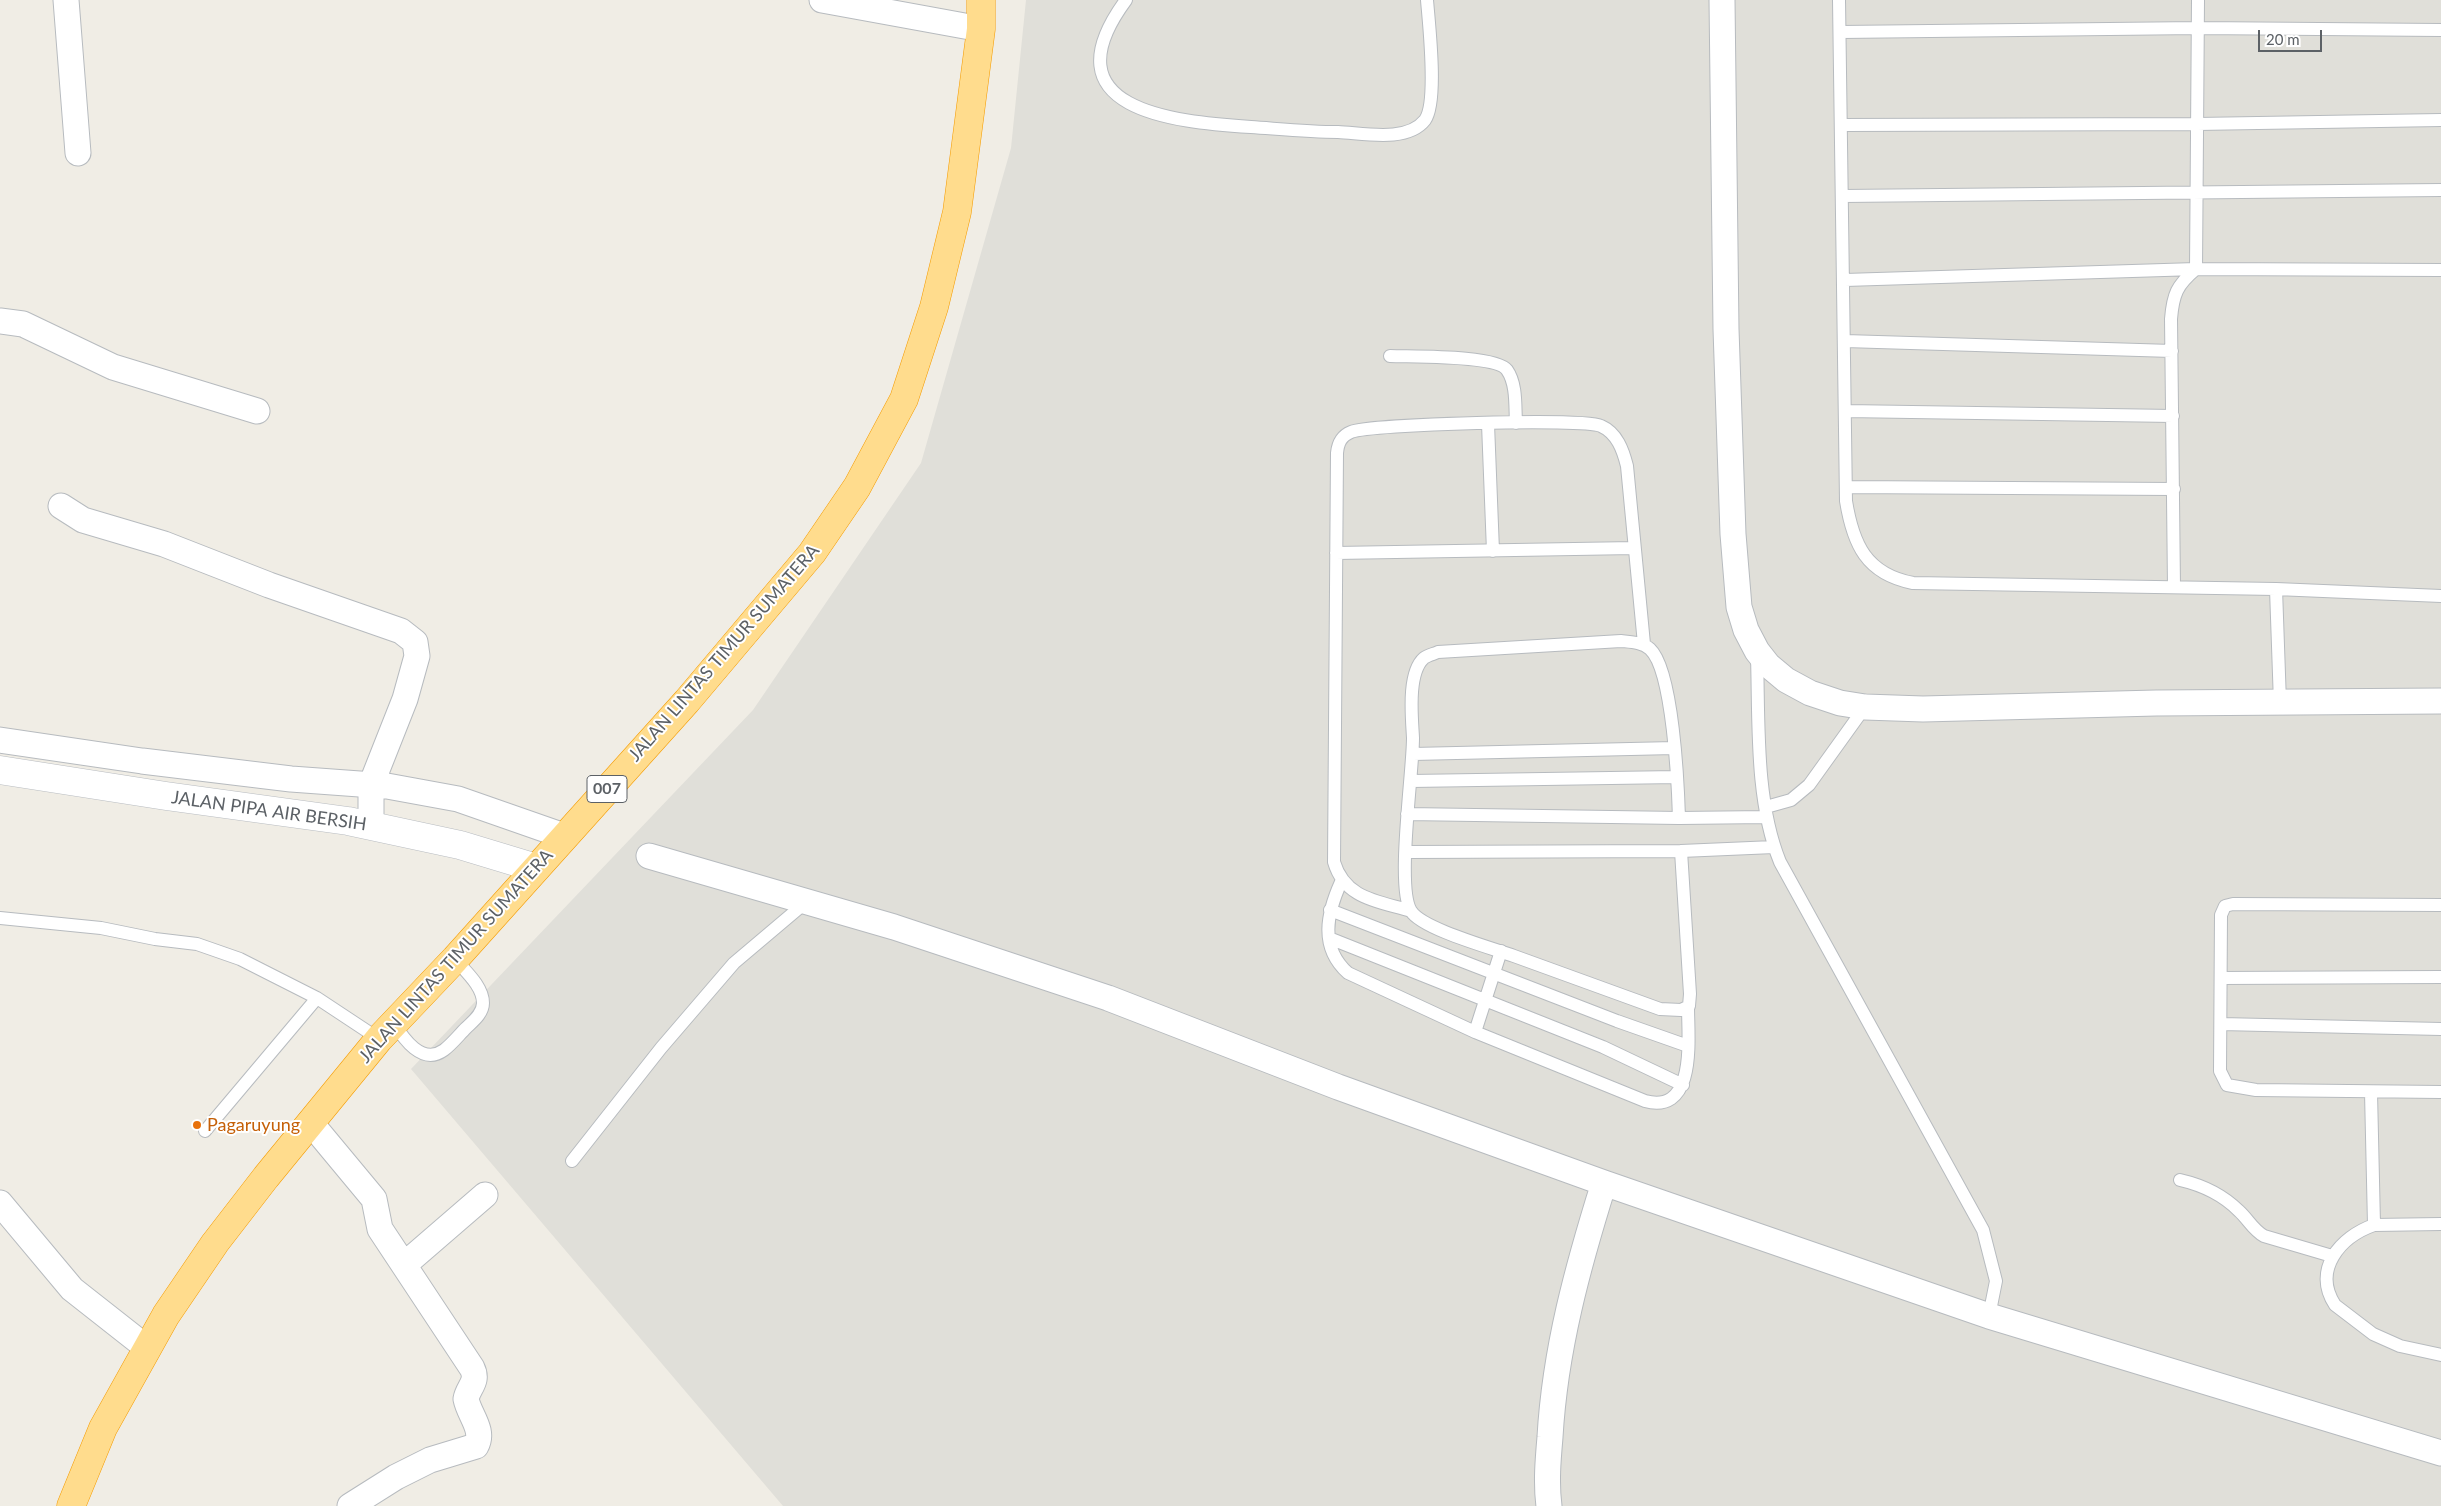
<!DOCTYPE html>
<style>
body{margin:0}
#map{position:relative;width:2441px;height:1506px;overflow:hidden;background:#f0ede5;font-family:Lato,sans-serif}
canvas{display:block}
.scale{position:absolute;left:2258px;top:30px;width:64px;height:22px;box-sizing:border-box;border:2px solid #5c6166;border-top:0;padding-left:6px;font-size:15px;line-height:18px;white-space:nowrap;color:#5c6166;-webkit-text-stroke:4px #fff;paint-order:stroke}
</style>
<div id="map">
<canvas width="2441" height="1506"></canvas>
<div class="scale">20 m</div>
</div>
<script>
const context = document.querySelector('canvas').getContext('2d');
context.lineJoin = 'round';
function fill(path, color) { context.fillStyle = color; context.fill(path, 'evenodd'); }
function strokePath(path, color, width, dash) { context.strokeStyle = color; context.lineWidth = width; context.lineCap = dash ? 'butt' : 'round'; context.setLineDash(dash || []); context.stroke(path); }
function label(font, color, halo, rows, align = 'center') {
  context.font = font + ' Lato,sans-serif'; context.lineWidth = 4; context.setLineDash([]); context.textBaseline = 'middle'; context.strokeStyle = halo; context.fillStyle = color; for (const [text, x, y, turn = 0] of rows) {
    context.save(); context.translate(x, y); context.rotate((+turn || 0) * Math.PI / 180); context.textAlign = isNaN(turn) ? turn : align; if (halo) context.strokeText(text, 0, 0); context.fillText(text, 0, 0); context.restore();
  }
}
const industrial = new Path2D(`
 M 1026,0 L 2441,0 L 2441,1506 L 783,1506 L 411,1069 L 753,710 L 921,463 L 1011,148 Z`);
const lane = new Path2D(`
 M 1126,0 C 1045,110 1173,122 1251,127 C 1280,129 1309,132 1338,132 C 1363,133 1407,143 1425,120 C 1438,102 1429,25 1427,0
 M 1839,0 L 1846,501 C 1853,544 1866,574 1913,583 L 2276,589 L 2441,596
 M 1841,32 L 2198,28 L 2441,30
 M 1842,125 L 2197,124 L 2441,120
 M 1843,196 L 2441,190
 M 1845,280 L 2196,269 L 2441,270
 M 1845,341 L 2172,351
 M 1390,356 C 1412,357 1496,355 1507,370 C 1517,384 1515,407 1516,423
 M 1846,411 L 2173,416
 M 1488,424 L 1493,551
 M 1846,487 L 2174,489
 M 1336,553 L 1634,548
 M 2174,587 L 2171,319 C 2173,294 2177,285 2196,269 L 2198,0
 M 2276,589 L 2280,703
 M 1757,656 C 1759,721 1755,801 1780,862 L 1983,1230 L 1996,1281 L 1989,1316
 M 1413,754 L 1674,748
 M 1411,781 L 1677,777
 M 1766,807 L 1791,800 L 1809,785 L 1865,707
 M 1407,814 L 1679,818 L 1767,817
 M 1679,818 C 1678,785 1673,670 1650,649 C 1642,642 1631,642 1621,641 L 1438,652 C 1434,654 1428,655 1424,658 C 1407,673 1412,718 1413,738 C 1413,772 1396,888 1411,911 C 1422,929 1492,948 1514,956 C 1563,974 1611,991 1660,1009 L 1681,1010 L 1689,1006 L 1690,994 L 1681,851
 M 1406,852 L 1681,851 L 1774,847
 M 1341,882 C 1327,913 1319,947 1348,973 L 1475,1032
 M 2441,905 L 2233,904 L 2225,906 L 2221,915 L 2220,1071 L 2227,1085 L 2256,1090 L 2441,1092
 M 1330,910 L 1617,1021 L 1688,1046
 M 1411,911 C 1378,901 1345,899 1334,862 L 1337,453 C 1338,443 1341,436 1351,432 C 1370,424 1584,418 1601,426 C 1617,433 1623,450 1627,466 L 1644,644
 M 0,918 L 101,928 L 155,939 L 197,944 L 240,959 L 317,998 L 379,1039
 M 1329,938 L 1603,1047 L 1683,1085
 M 1501,951 L 1475,1032 L 1645,1101 C 1697,1115 1688,1038 1688,1007
 M 2221,978 L 2441,977
 M 394,1023 C 403,1038 422,1066 444,1050 C 452,1044 459,1035 466,1028 C 472,1022 483,1014 483,1003 C 483,986 465,971 455,959
 M 2221,1024 L 2441,1029
 M 2371,1092 L 2374,1225 L 2441,1224
 M 205,1131 L 317,998
 M 572,1161 L 661,1048 L 734,963 L 805,903
 M 2180,1180 C 2202,1185 2223,1195 2239,1211 C 2248,1219 2253,1230 2264,1236 L 2332,1256
 M 2374,1225 C 2340,1237 2312,1270 2335,1305 L 2373,1334 L 2400,1346 L 2441,1355`);
const street = new Path2D(`
 M 66,0 L 78,153
 M 822,0 L 981,29
 M 1722,0 L 1726,329 L 1733,534 L 1739,607 L 1746,630 L 1757,651 L 1768,665 L 1786,680 L 1810,693 L 1840,703 L 1865,707 L 1923,709 L 2156,703 L 2441,701
 M 0,321 L 23,324 L 113,367 L 257,411
 M 61,506 L 83,520 L 164,544 L 269,585 L 401,631 L 415,642 L 417,656 L 405,699 L 371,785 L 371,826
 M 0,740 L 142,761 L 291,779 L 387,786 L 458,799 L 564,836
 M 649,856 L 894,927 L 1108,998 L 1338,1087 L 1604,1183 L 1989,1316 L 2441,1453
 M 310,1122 L 374,1199 L 380,1229 L 472,1368 C 479,1382 468,1387 466,1399 C 469,1415 485,1430 476,1446 L 430,1460 L 396,1477 L 350,1506
 M 0,1203 L 72,1289 L 147,1348
 M 404,1265 L 485,1195
 M 1549,1506 C 1546,1483 1548,1460 1550,1437 C 1555,1349 1578,1266 1604,1183`);
const secondary = new Path2D(`
 M 0,770 L 166,796 L 348,821 L 460,845 L 536,868`);
const highway = new Path2D(`
 M 71,1506 L 103,1428 L 166,1315 L 215,1243 L 266,1177 L 379,1039 L 455,959 L 687,701 L 812,553 L 857,487 L 904,399 L 934,307 L 957,212 L 981,29 L 981,0`);
const markers = [
 [197,1125,5,"#e8710a"]
];
const shields = [
 [607,789,40]
];
const shieldNames = [
 ["007",607,789]
];
const streetNames = [
 ["JALAN LINTAS TIMUR SUMATERA",724,653,-49],
 ["JALAN PIPA AIR BERSIH",269,811,8],
 ["JALAN LINTAS TIMUR SUMATERA",456,956,-48]
];
const foodNames = [
 ["Pagaruyung",207,1125]
];
fill(industrial, '#e0dfd9');
strokePath(lane, '#b7bbbf', 14);
strokePath(street, '#b7bbbf', 27);
strokePath(secondary, '#b8bcc1', 29);
strokePath(highway, '#f59c00', 29);
strokePath(lane, '#fff', 12);
strokePath(street, '#fff', 25);
strokePath(secondary, '#fff', 28);
strokePath(highway, '#ffdc8d', 28);
for (const [x, y, r, color] of markers) { const dot = new Path2D(); dot.arc(x, y, r, 0, 2 * Math.PI); context.fillStyle = color; context.fill(dot); strokePath(dot, '#fff', 2); }
for (const [x, y, w] of shields) { const box = new Path2D(); box.roundRect(x - w / 2, y - 13.5, w, 27, 4); context.fillStyle = '#fff'; context.fill(box); strokePath(box, '#5c6166', 1); }
label('bold 16px', '#5c6166', null, shieldNames);
label('18px', '#5c6166', '#fff', streetNames);
label('18px', '#c56008', '#fff', foodNames, 'left');
</script>
